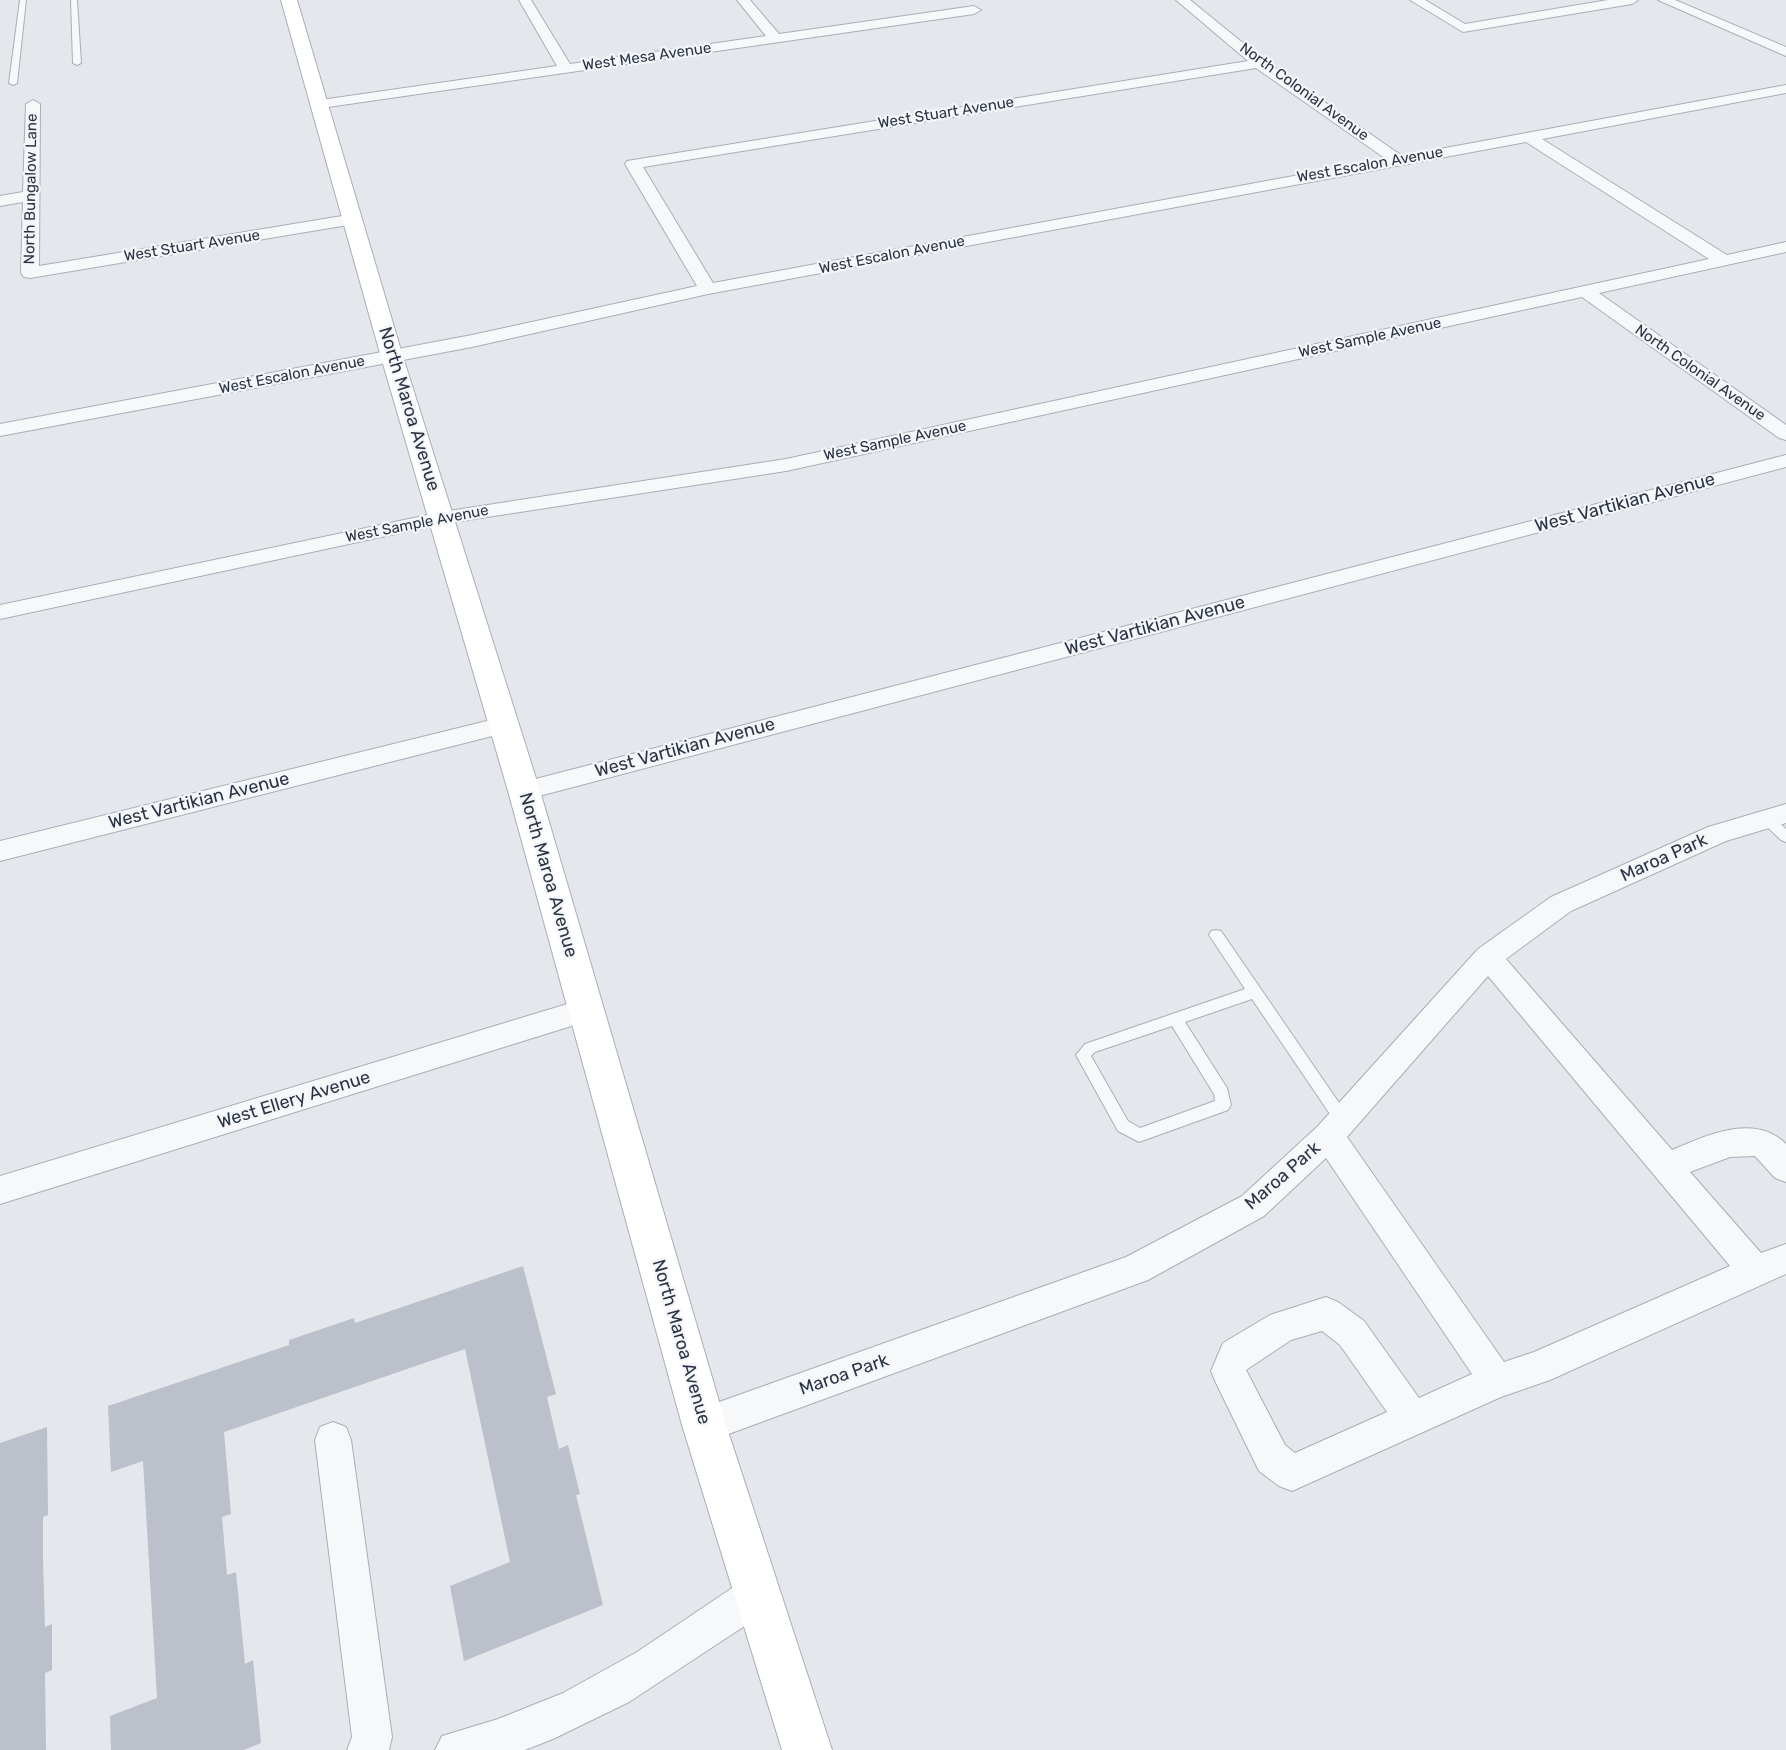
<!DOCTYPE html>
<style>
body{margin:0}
canvas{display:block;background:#e4e7ec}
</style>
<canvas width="1786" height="1750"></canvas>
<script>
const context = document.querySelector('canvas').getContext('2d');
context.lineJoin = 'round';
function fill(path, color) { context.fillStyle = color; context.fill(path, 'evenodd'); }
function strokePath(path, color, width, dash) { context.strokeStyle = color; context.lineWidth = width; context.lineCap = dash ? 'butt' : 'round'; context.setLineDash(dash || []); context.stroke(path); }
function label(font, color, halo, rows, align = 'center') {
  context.font = font + ' Rubik,sans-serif'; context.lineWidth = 4.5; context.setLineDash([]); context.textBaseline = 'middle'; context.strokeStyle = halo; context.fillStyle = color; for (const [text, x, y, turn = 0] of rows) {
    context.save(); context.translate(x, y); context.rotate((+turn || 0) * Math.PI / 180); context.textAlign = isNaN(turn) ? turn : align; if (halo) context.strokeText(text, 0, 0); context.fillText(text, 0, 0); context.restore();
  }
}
const building = new Path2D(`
 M 523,1266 L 556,1394 L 547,1397 L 559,1449 L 568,1445 L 580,1494 L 576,1495 L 603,1605 L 464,1661 L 450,1586 L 510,1562 L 465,1349 L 224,1432 L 231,1514 L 222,1517 L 227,1575 L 236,1572 L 245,1664 L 253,1660 L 261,1743 L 244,1750 L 111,1750 L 110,1716 L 157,1698 L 143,1461 L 111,1472 L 108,1406 L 289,1345 L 289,1340 L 354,1318 L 355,1323 Z
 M 47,1427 L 48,1515 L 43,1517 L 43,1561 L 45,1627 L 52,1624 L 52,1670 L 45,1673 L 46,1750 L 0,1750 L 0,1443 Z`);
const service = new Path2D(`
 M 20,0 L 26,0 L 17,83 L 13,85 L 9,83 Z
 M 71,0 L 77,0 L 81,63 L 77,65 L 73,63 Z
 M 1767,814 L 1772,816 L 1786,829 L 1786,842 L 1781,840 L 1762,822 L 1760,819 L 1762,816 Z
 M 1216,930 L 1221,931 L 1348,1116 L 1351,1121 L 1348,1126 L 1343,1128 L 1338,1126 L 1252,999 L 1185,1022 L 1227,1088 L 1231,1105 L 1228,1110 L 1139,1142 L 1118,1131 L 1076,1055 L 1085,1044 L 1245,989 L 1209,935 L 1211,931 ZM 1172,1026 L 1214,1094 L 1215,1101 L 1140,1128 L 1128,1121 L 1091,1056 L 1095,1052 Z`);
const minor = new Path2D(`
 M 519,0 L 531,0 L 570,64 L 766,36 L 737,0 L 750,0 L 779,34 L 974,6 L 981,10 L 974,14 L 321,108 L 314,104 L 321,100 L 557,66 Z
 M 1176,0 L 1190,0 L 1264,60 L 1402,156 L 1786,85 L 1786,93 L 1542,139 L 1727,255 L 1786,242 L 1786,252 L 1599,293 L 1786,425 L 1786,440 L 1779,438 L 1582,297 L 786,471 L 442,524 L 0,619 L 0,605 L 442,512 L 786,459 L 1709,259 L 1526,142 L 708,294 L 472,347 L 0,436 L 0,424 L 472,335 L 697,286 L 625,164 L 627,161 L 1248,61 ZM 1256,68 L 1386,159 L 713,283 L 643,167 Z
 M 1410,0 L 1425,0 L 1465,24 L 1608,0 L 1638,0 L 1632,4 L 1463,32 Z
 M 1658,0 L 1675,0 L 1786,47 L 1786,56 Z
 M 33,100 L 40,104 L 39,266 L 354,214 L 362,219 L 354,224 L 30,278 L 24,277 L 21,273 L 23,202 L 0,206 L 0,196 L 23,192 L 26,104 Z
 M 1786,455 L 1786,467 L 524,800 L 515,798 L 511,791 L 515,784 L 524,782 Z
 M 503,717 L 512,719 L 515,725 L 512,731 L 0,861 L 0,841 Z
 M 1786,804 L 1786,823 L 1726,841 L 1571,911 L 1506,959 L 1672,1150 C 1705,1136 1755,1112 1786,1144 L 1786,1182 L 1775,1178 L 1755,1156 L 1730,1157 L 1690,1172 L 1761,1253 L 1786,1244 L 1786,1274 L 1550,1380 L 1501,1397 L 1292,1491 L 1279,1486 L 1259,1471 L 1216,1383 L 1211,1371 L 1223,1343 L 1270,1315 L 1326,1297 L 1338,1302 L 1364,1321 L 1419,1398 L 1472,1374 L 1326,1158 L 1264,1216 L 1148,1280 L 704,1443 L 691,1438 L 686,1425 L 691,1412 L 1126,1257 L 1242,1196 L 1318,1126 L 1478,949 L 1551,897 L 1708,827 ZM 1488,976 L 1730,1266 L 1534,1352 L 1504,1362 L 1347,1137 ZM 1322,1331 L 1340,1345 L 1387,1412 L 1295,1453 L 1285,1445 L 1246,1370 L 1291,1340 Z
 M 587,998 L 597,1002 L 602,1010 L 597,1018 L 0,1204 L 0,1176 Z
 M 333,1422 L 346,1427 L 351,1440 L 392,1737 L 389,1750 L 347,1750 L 352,1737 L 315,1440 L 320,1427 Z
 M 758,1575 L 772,1580 L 777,1594 L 772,1608 L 629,1702 L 553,1739 L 525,1750 L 435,1750 L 442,1736 L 498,1719 L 563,1693 L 637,1652 L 744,1580 Z`);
const secondary = new Path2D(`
 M 281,0 L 297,0 L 403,357 L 540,791 L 726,1425 L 832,1750 L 782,1750 L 682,1425 L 508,791 L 381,357 Z`);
const farStreetnames = [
 ["West Mesa Avenue",647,57,-8],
 ["North Colonial Avenue",1304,92,36],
 ["West Stuart Avenue",946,113,-9],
 ["West Escalon Avenue",1370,165,-10],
 ["North Bungalow Lane",31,189,-89],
 ["West Stuart Avenue",192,246,-9],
 ["West Escalon Avenue",892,255,-11],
 ["West Sample Avenue",1370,338,-12],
 ["North Colonial Avenue",1700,373,35],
 ["West Escalon Avenue",292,375,-11],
 ["West Sample Avenue",895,441,-12],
 ["West Sample Avenue",417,524,-11]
];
const streetNames = [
 ["North Maroa Avenue",409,409,73],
 ["West Vartikian Avenue",1625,503,-15],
 ["West Vartikian Avenue",1155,626,-15],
 ["West Vartikian Avenue",685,748,-15],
 ["West Vartikian Avenue",199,801,-14],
 ["Maroa Park",1664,858,-24],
 ["North Maroa Avenue",548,875,74],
 ["West Ellery Avenue",294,1100,-17],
 ["Maroa Park",1283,1176,-41],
 ["North Maroa Avenue",681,1342,74],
 ["Maroa Park",844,1375,-19]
];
fill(building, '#bbc0ca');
strokePath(service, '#a9aeb7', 2);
strokePath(minor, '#a9aeb7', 2);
strokePath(secondary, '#a9aeb7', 2);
fill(service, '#f7f8fa');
fill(minor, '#f7f8fa');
fill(secondary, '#fff');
label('15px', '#2b3445', '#f4f6f9', farStreetnames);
label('18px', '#2b3445', '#f4f6f9', streetNames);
</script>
